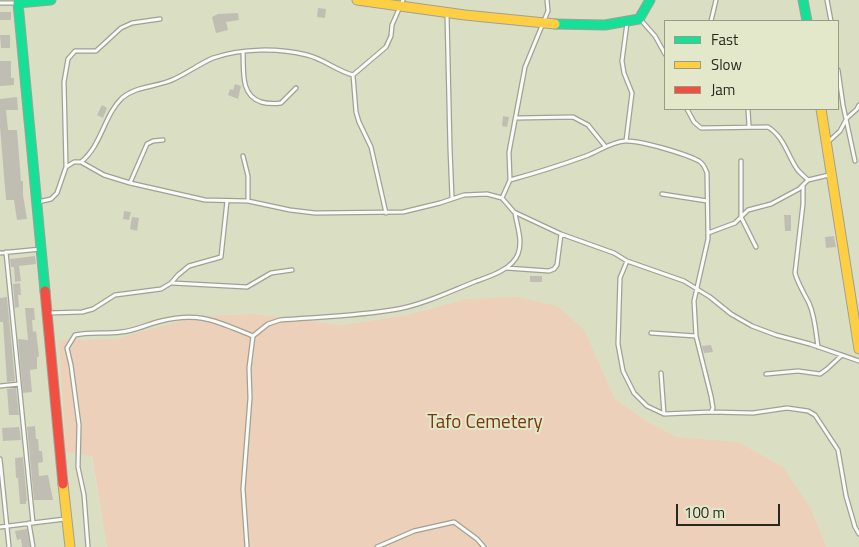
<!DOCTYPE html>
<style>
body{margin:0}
#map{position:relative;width:859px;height:547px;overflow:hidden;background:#dee1d1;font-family:"Titillium Web",sans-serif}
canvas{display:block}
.legend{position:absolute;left:664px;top:20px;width:175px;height:90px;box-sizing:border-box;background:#e3e8ca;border:1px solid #989c85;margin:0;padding:6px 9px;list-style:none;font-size:15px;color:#27291e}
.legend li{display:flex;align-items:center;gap:10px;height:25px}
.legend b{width:25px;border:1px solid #989c85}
.scale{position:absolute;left:676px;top:504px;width:104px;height:22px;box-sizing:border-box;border:2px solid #27291e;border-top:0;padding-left:6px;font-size:15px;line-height:18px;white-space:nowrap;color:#27291e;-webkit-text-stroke:4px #e3e8ca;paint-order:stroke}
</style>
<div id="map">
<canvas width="859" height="547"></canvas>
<ul class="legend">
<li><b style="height:6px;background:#16e098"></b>Fast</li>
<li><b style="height:6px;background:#ffcf43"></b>Slow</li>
<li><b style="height:6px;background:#f24e42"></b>Jam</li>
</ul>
<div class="scale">100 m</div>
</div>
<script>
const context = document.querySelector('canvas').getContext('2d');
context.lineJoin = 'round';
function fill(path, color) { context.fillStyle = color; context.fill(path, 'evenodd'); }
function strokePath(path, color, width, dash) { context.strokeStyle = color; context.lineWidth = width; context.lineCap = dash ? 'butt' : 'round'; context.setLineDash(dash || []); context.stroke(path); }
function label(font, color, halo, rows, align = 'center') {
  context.font = font + ' "Titillium Web",sans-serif'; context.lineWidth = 4; context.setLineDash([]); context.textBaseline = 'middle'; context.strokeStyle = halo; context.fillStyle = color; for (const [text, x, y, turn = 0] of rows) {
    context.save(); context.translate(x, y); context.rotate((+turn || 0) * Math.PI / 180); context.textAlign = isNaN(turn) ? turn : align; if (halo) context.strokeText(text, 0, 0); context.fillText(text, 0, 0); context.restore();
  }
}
const built = new Path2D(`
 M 0,0 L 859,0 L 859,547 L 826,547 L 811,509 L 738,442 L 678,437 L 648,422 L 615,399 L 596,356 L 466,299 L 407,315 L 343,325 L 255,314 L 199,316 L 114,339 L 59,340 L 91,456 L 107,547 L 0,547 ZM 665,21 L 838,21 L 838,109 L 665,109 Z`);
const green = new Path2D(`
 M 518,297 L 557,306 L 584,330 L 615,399 L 648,422 L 677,437 L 738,442 L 783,467 L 811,509 L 826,547 L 107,547 L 92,456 L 66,452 L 59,340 L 114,339 L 199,316 L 255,314 L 343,325 L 407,315 L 466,299 Z`);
const building = new Path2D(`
 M 318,8 L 326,9 L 325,18 L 317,17 Z
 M 0,12 L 11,12 L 11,20 L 0,20 Z
 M 238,13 L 239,20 L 226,22 L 228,30 L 216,33 L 212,17 L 218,14 Z
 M 0,35 L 10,35 L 10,48 L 1,48 Z
 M 0,61 L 11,61 L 11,78 L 14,78 L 14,85 L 0,86 Z
 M 235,84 L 241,86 L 238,99 L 228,95 L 230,89 L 233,90 Z
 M 17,97 L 18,110 L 6,110 L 8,130 L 17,130 L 21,181 L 23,181 L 23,195 L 27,219 L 17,220 L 14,200 L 6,200 L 0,127 L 0,99 Z
 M 102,105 L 107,108 L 103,118 L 97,115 Z
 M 503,116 L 509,117 L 507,127 L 502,126 Z
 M 124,211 L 131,212 L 129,220 L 123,219 Z
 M 784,215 L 791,215 L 791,231 L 785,231 Z
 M 132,217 L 139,218 L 137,231 L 130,229 Z
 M 834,236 L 836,247 L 826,248 L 825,237 Z
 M 35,256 L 36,264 L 19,266 L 21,281 L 15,282 L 14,267 L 11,267 L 10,259 Z
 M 530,276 L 542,276 L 542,282 L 530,282 Z
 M 20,283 L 21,295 L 18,295 L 19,307 L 15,308 L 13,284 Z
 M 7,297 L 15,381 L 7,382 L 3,322 L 0,322 L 0,298 Z
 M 25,308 L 34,308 L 35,320 L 32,320 L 33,332 L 36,331 L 39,356 L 37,357 L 37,369 L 30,370 L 32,392 L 23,393 L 18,339 L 28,340 Z
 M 711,345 L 713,352 L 704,353 L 702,346 Z
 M 16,388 L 19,415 L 9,415 L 7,389 Z
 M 35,426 L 36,439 L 38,439 L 39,451 L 42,451 L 43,462 L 38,463 L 39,476 L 48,475 L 53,500 L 34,500 L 27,427 Z
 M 19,427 L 21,440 L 3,441 L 2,428 Z
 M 23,457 L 27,501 L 26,501 L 26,504 L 20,504 L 18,478 L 16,478 L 15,458 Z
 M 27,529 L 30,547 L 22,547 L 21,539 L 17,540 L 15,531 Z`);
const lane = new Path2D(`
 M 827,0 L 831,21
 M 0,3 L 17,3
 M 447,14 L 450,148 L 452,198
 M 640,19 L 655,36 L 665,54
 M 711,21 L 716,0
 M 243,52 C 244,71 240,95 261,102 C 268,104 274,104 281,103 L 296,88
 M 838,70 L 843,105 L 855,161
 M 353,75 L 356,112 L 359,122 L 371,147 L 386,213
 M 353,75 L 386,47 L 391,36 L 392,25 L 403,0
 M 687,109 L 694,122 L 701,128 L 768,127 C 784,137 787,154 797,169 C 800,173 805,177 808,180 L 829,175
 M 748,109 L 749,126
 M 517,118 L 573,117 L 588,125 L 605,146
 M 626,141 L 632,93 L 624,73 L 622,61 L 627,23
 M 828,142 L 840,131 L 847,118 L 857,109 L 859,105
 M 243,156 L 248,176 L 248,201
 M 741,161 L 741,217 L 756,247
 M 81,162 C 102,145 104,115 122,98 C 136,86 156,87 172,80 C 186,74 199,64 213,58 C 242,48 278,48 307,55 C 324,59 337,71 353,75
 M 66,166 L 64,82 L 68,59 L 75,51 L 96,51 L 121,28 L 132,23 L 160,19
 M 510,180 C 536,173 561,165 586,156 C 599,151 611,142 625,141 C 640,140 686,154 699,161 C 704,164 705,168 707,173 L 708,239 L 694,301 L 696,336 L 711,396 L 713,408 L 711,412
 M 130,183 L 147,144 L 153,141 L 163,140
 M 803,186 L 803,204 L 795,273 C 798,284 804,293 809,303 C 815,316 816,333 818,347
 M 662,194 L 707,201
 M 502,198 L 510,180 L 509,152 L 525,67 L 548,11 L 547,0
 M 38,202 L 51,199 L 57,193 L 66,167 L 74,162 L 81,162 L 104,175 L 130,183 L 205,200 L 248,201 L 290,210 L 315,213 L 403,212 L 440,203 L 464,195 L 487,194 L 502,198 L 514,212 L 561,234 L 614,253 L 627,261 L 684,281 L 710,297 L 731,314 L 752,326 L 776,335 L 810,344 L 859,361
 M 708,233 L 735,223 L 748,210 L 771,204 L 799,189 L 808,180
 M 6,252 L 33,523
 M 0,253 L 41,249
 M 627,261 L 620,278 L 618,344 L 623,371 L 634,393 L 647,406 L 664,414 L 711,412 L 753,413 L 787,408 L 808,411 L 815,415 L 838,450 L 846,496 L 855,527 L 859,534
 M 506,268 L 549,271 L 554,269 L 557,265 L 561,234
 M 172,283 L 247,287 L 271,273 L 292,270
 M 48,313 L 82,312 L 93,309 L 115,295 L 161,289 L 171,283 L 178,275 L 189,266 L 221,257 L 227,201
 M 651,333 L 696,336
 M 661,373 L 664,414
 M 766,374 L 798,371 L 820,374 L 827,369 L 842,355
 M 0,386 L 19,384
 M 0,459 L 9,547
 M 29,523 L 33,547
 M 0,527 L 65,519
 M 88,547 L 84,495 L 78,467 L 79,425 L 71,365 L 67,348 L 75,335 C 90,332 105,334 121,332 C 134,331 148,324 161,321 C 200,311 218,322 253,336
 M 247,547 L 243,489 L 250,398 L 249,368 L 253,336 L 268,324 L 280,320 C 319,317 359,316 398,309 C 424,304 449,292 474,282 C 488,277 512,270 518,254 C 523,241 517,226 515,213
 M 377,547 L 414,531 L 454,522 L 477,539 L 484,547`);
const fast = new Path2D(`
 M 803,0 L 807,21
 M 555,24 L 605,25 L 639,19 L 650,0
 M 45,291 L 18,3 L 51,0`);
const slow = new Path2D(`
 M 357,0 L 465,15 L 555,24
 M 821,109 L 859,349
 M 63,484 L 70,547`);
const jam = new Path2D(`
 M 45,291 L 63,484`);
const parkNames = [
 ["Tafo Cemetery",485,423]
];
fill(built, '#dadfc3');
fill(green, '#ecd0ba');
fill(building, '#c0beb2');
strokePath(lane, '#9fa194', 5.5);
strokePath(fast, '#9fa194', 11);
strokePath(slow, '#9fa194', 11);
strokePath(jam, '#9fa194', 11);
strokePath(lane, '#fafaf8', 3);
strokePath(fast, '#16e098', 9);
strokePath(slow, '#ffcf43', 9);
strokePath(jam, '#f24e42', 9);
label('19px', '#78360c', '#e3e8ca', parkNames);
</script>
